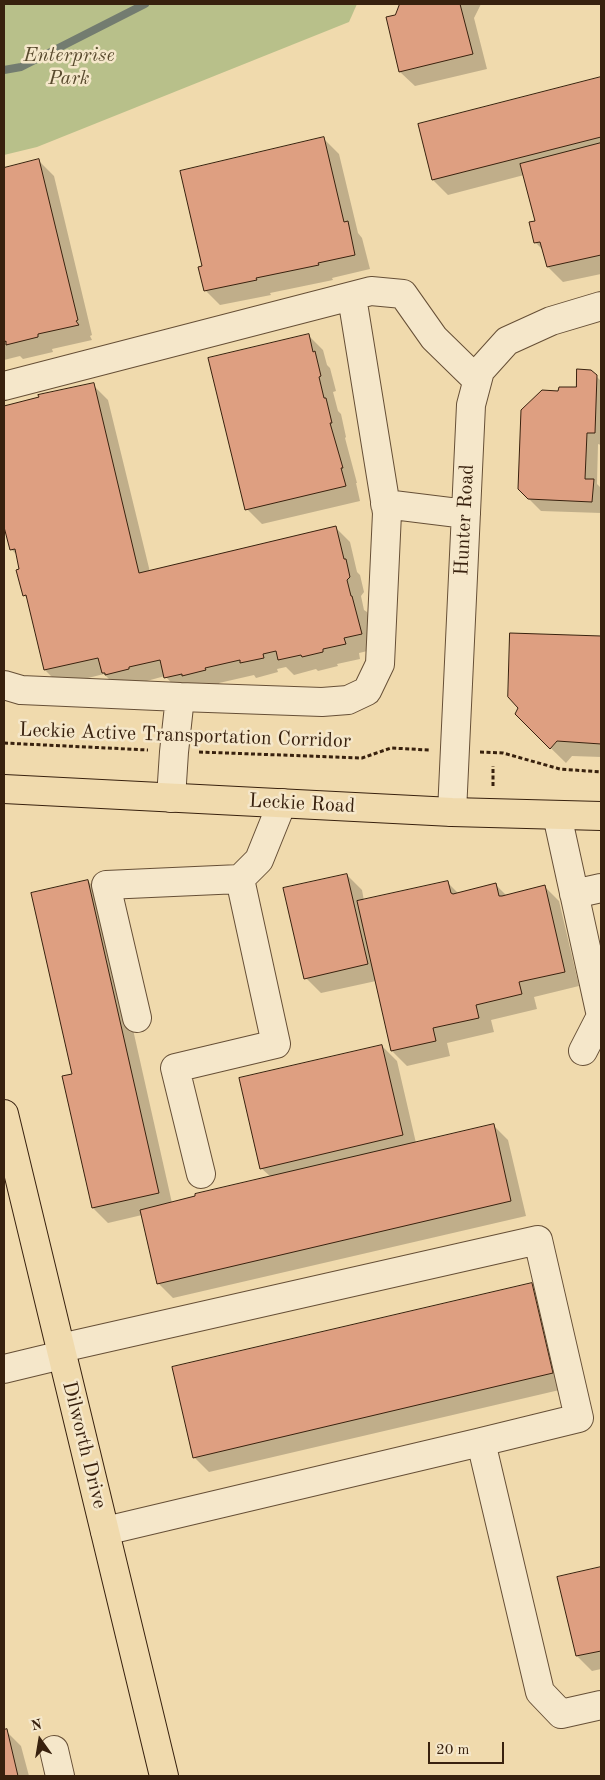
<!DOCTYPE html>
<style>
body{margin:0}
#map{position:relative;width:605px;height:1780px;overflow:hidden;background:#f0daad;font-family:"Old Standard TT",serif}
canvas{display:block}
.frame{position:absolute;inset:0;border:5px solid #38210e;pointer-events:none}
.north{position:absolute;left:15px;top:1715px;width:50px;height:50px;-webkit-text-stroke:4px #f5e7ca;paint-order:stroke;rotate:347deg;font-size:14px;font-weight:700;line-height:20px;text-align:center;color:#38210e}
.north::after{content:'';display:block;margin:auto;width:18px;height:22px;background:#38210e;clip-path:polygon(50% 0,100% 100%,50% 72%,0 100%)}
.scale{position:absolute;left:428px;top:1742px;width:76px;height:22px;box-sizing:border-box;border:2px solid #38210e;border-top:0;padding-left:6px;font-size:15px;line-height:18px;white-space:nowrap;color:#38210e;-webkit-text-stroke:4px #f5e7ca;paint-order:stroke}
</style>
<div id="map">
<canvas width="605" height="1780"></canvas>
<div class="frame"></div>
<div class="north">N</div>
<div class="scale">20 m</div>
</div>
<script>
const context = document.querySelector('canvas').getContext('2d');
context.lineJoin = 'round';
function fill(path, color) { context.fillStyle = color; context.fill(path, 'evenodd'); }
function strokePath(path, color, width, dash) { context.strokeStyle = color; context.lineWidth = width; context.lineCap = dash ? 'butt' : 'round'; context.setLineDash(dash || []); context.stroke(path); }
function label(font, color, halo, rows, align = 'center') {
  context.font = font + ' "Old Standard TT",serif'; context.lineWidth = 5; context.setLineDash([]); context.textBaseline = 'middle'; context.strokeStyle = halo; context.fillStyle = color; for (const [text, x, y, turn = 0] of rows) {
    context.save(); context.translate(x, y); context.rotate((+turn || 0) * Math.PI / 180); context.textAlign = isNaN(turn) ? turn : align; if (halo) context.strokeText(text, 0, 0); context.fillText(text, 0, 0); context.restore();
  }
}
const green = new Path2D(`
 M 4,4 L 357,4 L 349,22 L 37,147 L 4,155 Z`);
const shadow = new Path2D(`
 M 402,4 L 481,4 L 474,18 L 487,69 L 415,86 L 400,72 L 396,16 Z
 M 601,78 L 601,274 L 563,282 L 548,267 L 544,251 L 535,242 L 536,222 L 524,175 L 448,195 L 433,180 L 419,124 Z
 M 324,139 L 339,154 L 358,233 L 362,238 L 370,269 L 332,278 L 333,280 L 270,293 L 271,295 L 220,305 L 205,290 L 204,267 Z
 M 39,161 L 54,176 L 92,335 L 90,336 L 92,340 L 52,349 L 53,352 L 23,359 L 20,356 L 4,360 L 4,169 Z
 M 308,335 L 323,350 L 327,365 L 330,368 L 336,391 L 333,392 L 338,411 L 341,414 L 346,437 L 345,438 L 357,483 L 356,483 L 360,501 L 262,524 L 247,509 Z
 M 596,376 L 601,381 L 601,445 L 598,444 L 597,484 L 601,488 L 601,513 L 541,511 L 519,489 L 559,392 L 577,388 Z
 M 93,385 L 108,400 L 150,572 L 335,527 L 350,542 L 357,572 L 360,575 L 364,592 L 361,596 L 364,610 L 367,612 L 376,649 L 359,653 L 360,659 L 337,664 L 338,666 L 318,671 L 316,669 L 294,675 L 286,667 L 277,669 L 278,672 L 256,678 L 254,675 L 219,683 L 220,685 L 181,693 L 165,676 L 143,682 L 144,684 L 118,688 L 104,674 L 60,685 L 45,670 L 29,600 L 24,595 L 18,556 L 11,549 L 7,531 L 4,528 L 4,407 Z
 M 512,634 L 601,638 L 601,757 L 572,756 L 566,763 L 516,714 L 519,708 Z
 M 347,875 L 362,890 L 364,901 L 447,882 L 459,894 L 496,885 L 507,896 L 544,886 L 559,901 L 579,986 L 534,997 L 537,1009 L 491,1020 L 494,1032 L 447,1043 L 450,1056 L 407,1066 L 392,1051 L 376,981 L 321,993 L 306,978 Z
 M 88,881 L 103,896 L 172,1203 L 271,1177 L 261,1168 L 382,1046 L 397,1061 L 416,1143 L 493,1125 L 508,1140 L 526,1216 L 173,1298 L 158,1283 L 142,1215 L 108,1223 L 93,1208 L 74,1075 Z
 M 532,1284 L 547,1299 L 568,1388 L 209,1472 L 194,1457 Z
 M 601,1568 L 601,1669 L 592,1671 L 577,1656 L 559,1578 Z
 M 4,1731 L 6,1731 L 21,1746 L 29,1776 L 4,1776 Z`);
const stream = new Path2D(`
 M 4,70 L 21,67 L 145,4`);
const building = new Path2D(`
 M 400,4 L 460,4 L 473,54 L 399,72 L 386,17 L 395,15 Z
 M 601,77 L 601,137 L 432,180 L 418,124 Z
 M 324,137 L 344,222 L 348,221 L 355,255 L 318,263 L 319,265 L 256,278 L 257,280 L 204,291 L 198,267 L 202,266 L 180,171 Z
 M 601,143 L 601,255 L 547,267 L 540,242 L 534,243 L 529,222 L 535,221 L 520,164 Z
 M 39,159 L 78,320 L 76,321 L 79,325 L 38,334 L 38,337 L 6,345 L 6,341 L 4,342 L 4,168 Z
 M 309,334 L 313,352 L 315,351 L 321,376 L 319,377 L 324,398 L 326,398 L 332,423 L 330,423 L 343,468 L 341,468 L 346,486 L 245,510 L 208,358 Z
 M 577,369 L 591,370 L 597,375 L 595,433 L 587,433 L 585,479 L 594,479 L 592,502 L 528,499 L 518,489 L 521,410 L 542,390 L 558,391 L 559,387 L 576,387 Z
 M 94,383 L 139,573 L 336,526 L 344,559 L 346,559 L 350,577 L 347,580 L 351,596 L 352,596 L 362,634 L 344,638 L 346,644 L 323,649 L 323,652 L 302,657 L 301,655 L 278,660 L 276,651 L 263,654 L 264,658 L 240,663 L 240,660 L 205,668 L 206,670 L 182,676 L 182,674 L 164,678 L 160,660 L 129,667 L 129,669 L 105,675 L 105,673 L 102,673 L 98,658 L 44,670 L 26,595 L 23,596 L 16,570 L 19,569 L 15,549 L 10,550 L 4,527 L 4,406 L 39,397 L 38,395 Z
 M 510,633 L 601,636 L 601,744 L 557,741 L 550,749 L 515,714 L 518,708 L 508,697 Z
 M 347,874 L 368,964 L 304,979 L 283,888 Z
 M 88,880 L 159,1193 L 92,1208 L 62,1076 L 72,1074 L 31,893 Z
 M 448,881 L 451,893 L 453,894 L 496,883 L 499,896 L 502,896 L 545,885 L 565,972 L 519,982 L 522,994 L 476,1005 L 479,1018 L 433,1028 L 436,1041 L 391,1051 L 357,901 Z
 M 382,1045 L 403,1135 L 260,1169 L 239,1078 Z
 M 494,1124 L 511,1201 L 157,1284 L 140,1210 L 195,1196 L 195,1194 Z
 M 532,1283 L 553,1373 L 193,1458 L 172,1367 Z
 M 601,1567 L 601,1651 L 576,1656 L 557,1577 Z
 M 7,1729 L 18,1776 L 4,1776 L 4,1730 Z`);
const path = new Path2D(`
 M 4,743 L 148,750
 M 199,752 L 362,758 L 391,748 L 429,750
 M 480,752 L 503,753 L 560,769 L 601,772
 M 493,786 L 493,766`);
const minor = new Path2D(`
 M 4,386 L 371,291 L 403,294 L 434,338 L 477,380
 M 385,504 L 466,514
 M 4,685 L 21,690 L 180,697 L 174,752 L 171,798
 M 180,697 L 322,702 L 348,700 L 367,691 L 380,664 L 387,513 L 352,297
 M 452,812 L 471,405 L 480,371 L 507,341 L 551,321 L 601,306
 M 557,815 L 601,1016 L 583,1051
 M 574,894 L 601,888
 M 137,1018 L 106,885 L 240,879
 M 201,1174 L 175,1068 L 276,1044 L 240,879 L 259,860 L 282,803
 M 61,1348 L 538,1240 L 579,1418 L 481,1442
 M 4,1369 L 62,1355
 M 105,1531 L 481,1442 L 540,1692 L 561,1714 L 601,1705
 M 54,1750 L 60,1776`);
const major = new Path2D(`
 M 4,789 L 452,812 L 601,816
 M 4,1114 L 164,1776`);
const parkNames = [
 ["Enterprise",69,56],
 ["Park",69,79]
];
const streetNames = [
 ["Hunter Road",465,520,-87],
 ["Leckie Active Transportation Corridor",185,736,2],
 ["Leckie Road",302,804,3],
 ["Dilworth Drive",84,1445,76]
];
fill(green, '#b8c08a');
fill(shadow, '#0003');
strokePath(stream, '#737c70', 8);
fill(building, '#de9f81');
strokePath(building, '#38210e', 1);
strokePath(minor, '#664f36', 30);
strokePath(major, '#38210e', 30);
strokePath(path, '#38210e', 3, [4, 2.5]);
strokePath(minor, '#f5e7ca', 28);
strokePath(major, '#f0daad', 28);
label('italic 20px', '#58492d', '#f5e7ca', parkNames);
label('20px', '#38210e', '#f5e7ca', streetNames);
</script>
